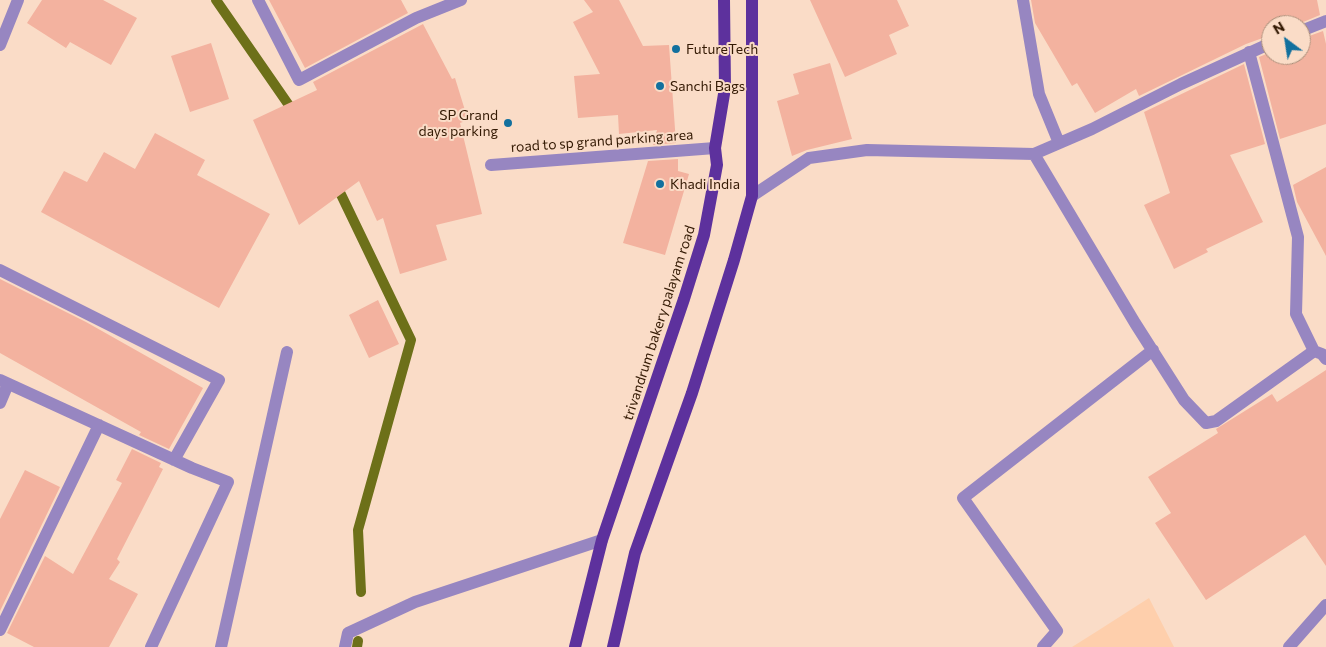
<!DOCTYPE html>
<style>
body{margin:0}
#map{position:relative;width:1326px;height:647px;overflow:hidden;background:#fadcc7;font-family:Commissioner,sans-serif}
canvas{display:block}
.north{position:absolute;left:1261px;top:15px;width:50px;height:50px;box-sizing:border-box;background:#fadcc7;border:1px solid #ab8e79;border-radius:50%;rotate:329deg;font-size:14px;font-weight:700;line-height:20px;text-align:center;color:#341a04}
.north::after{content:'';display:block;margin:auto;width:18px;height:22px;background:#12709e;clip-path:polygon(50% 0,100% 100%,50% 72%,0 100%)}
</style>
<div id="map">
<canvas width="1326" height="647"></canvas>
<div class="north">N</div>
</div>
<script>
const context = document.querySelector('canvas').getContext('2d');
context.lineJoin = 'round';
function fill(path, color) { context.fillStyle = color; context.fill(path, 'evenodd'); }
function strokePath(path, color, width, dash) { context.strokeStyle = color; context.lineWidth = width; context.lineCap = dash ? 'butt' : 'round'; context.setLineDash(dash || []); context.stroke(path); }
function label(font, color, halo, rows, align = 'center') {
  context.font = font + ' Commissioner,sans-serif'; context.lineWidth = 4; context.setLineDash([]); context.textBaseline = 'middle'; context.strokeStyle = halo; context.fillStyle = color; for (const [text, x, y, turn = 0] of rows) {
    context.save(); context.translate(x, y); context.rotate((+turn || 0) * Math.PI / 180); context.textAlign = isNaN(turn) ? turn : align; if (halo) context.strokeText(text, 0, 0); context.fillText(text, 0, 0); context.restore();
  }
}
const built = new Path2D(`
 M 1149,598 L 1174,647 L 1072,647 L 1099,630 Z`);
const stream = new Path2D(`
 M 216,0 L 295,114
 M 335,182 L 411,340 L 358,530 L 361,592
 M 357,647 L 358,641`);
const building = new Path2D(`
 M 42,0 L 103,0 L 137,18 L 111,65 L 70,42 L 66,48 L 27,23 Z
 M 269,0 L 401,0 L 408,13 L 305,68 Z
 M 584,0 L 619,0 L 643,46 L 669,45 L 676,143 L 653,145 L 657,130 L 619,134 L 618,115 L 578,118 L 574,76 L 600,74 L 573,22 L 593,12 Z
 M 810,0 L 897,0 L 909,26 L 889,35 L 897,54 L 845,77 Z
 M 1031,0 L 1317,0 L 1320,15 L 1296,25 L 1271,25 L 1271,35 L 1246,44 L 1139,96 L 1136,89 L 1095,113 L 1077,83 L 1072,86 L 1035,23 Z
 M 423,24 L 452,79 L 455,78 L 468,120 L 460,123 L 482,214 L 436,225 L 447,260 L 400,274 L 383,218 L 377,221 L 359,181 L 299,225 L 253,120 L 317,90 L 313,82 Z
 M 1323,31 L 1326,44 L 1326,124 L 1280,139 L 1259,57 L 1271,52 L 1271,55 L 1301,55 L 1301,39 Z
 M 211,43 L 229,99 L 190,112 L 171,56 Z
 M 830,63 L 852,139 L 807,150 L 792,156 L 777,101 L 799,94 L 793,74 Z
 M 1244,64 L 1265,144 L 1230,155 L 1263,222 L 1206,249 L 1208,252 L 1174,269 L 1144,205 L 1170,193 L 1144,112 Z
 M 155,133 L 205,160 L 197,175 L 270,214 L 219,308 L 41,212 L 64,171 L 87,182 L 104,152 L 135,169 Z
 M 678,159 L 678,171 L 689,174 L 665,255 L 623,243 L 648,161 Z
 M 1326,167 L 1326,256 L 1297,202 L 1293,185 Z
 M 0,279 L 86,322 L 203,388 L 169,449 L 139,435 L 141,432 L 0,353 Z
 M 378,300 L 399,344 L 369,358 L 349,315 Z
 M 1326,370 L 1326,566 L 1305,535 L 1206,600 L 1155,523 L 1171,513 L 1148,477 L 1218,433 L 1216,429 L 1272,394 L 1277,402 Z
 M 132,449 L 161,463 L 159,467 L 163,469 L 117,559 L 120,562 L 109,579 L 138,594 L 109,647 L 34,647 L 7,633 L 45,556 L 73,574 L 122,483 L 116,480 Z
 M 25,470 L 60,487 L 0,611 L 0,519 Z`);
const minor = new Path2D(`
 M 258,0 L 299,80 L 416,18 L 461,0
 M 1023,0 L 1039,94 L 1059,143
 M 1301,31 L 1326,21
 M 0,45 L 18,0
 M 1249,52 L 1298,237 L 1296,314 L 1314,351 L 1322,354 L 1326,359
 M 1034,154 L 1135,323 L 1184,400 L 1206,423 L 1216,421 L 1314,351
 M 491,165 L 715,148
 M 752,196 L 809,158 L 867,150 L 1034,154 L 1092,129 L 1181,84 L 1271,43
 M 0,270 L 219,380 L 174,460
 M 0,380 L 192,468 L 228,482 L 151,647
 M 0,403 L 8,384
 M 0,630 L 99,425
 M 221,647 L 287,352
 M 345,647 L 348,633 L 415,602 L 602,540
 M 1043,647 L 1057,631 L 963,498 L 1153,350
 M 1289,647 L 1326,605`);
const major = new Path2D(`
 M 575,647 L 602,540 L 684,299 L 704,235 L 717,165 L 715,148 L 725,88 L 724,0
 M 613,647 L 635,553 L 692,393 L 734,260 L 752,196 L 752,0`);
const markers = [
 [676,49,5,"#12709e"],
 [660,86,5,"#12709e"],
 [508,123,5,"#12709e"],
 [660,184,5,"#12709e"]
];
const poiNames = [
 ["FutureTech",686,49],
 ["Sanchi Bags",670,86],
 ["SP Grand",498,115,"right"],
 ["days parking",498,131,"right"],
 ["Khadi India",670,184]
];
const streetNames = [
 ["road to sp grand parking area",602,141,-4],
 ["trivandrum bakery palayam road",659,323,-72]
];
fill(built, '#fecfac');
strokePath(stream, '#6d7019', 10);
fill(building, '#f3b29f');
strokePath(minor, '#9786c1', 12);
strokePath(major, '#5d319d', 12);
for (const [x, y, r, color] of markers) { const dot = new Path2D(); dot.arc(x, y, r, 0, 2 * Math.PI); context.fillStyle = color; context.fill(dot); strokePath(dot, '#fadcc7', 2); }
label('14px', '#341a04', '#fadcc7', poiNames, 'left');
label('14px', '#341a04', '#fadcc7', streetNames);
</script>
